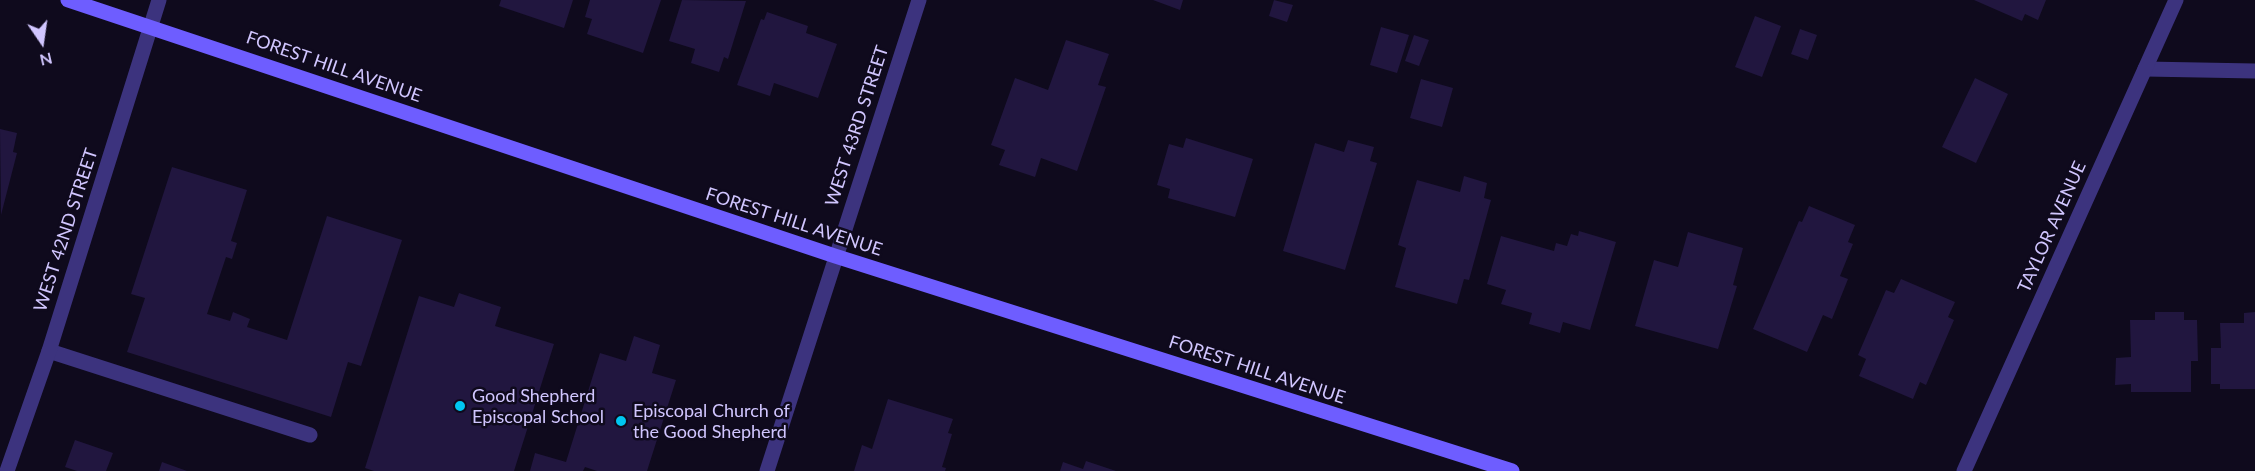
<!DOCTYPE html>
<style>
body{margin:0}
#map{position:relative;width:2255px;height:471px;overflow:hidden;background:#0f0a1d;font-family:Lato,sans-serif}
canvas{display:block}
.north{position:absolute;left:12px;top:12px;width:60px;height:60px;-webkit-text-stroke:4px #0f0a1d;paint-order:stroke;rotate:167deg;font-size:16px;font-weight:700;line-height:24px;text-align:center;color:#d1c6ff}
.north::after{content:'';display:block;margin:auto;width:21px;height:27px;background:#d1c6ff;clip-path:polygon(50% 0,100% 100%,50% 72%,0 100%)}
</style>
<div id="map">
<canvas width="2255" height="471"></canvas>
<div class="north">N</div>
</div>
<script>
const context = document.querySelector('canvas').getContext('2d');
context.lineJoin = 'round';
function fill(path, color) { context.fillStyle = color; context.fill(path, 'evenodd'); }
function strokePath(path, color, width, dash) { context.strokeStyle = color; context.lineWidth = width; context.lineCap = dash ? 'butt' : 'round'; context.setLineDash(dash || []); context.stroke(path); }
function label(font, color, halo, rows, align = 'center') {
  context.font = font + ' Lato,sans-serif'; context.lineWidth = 5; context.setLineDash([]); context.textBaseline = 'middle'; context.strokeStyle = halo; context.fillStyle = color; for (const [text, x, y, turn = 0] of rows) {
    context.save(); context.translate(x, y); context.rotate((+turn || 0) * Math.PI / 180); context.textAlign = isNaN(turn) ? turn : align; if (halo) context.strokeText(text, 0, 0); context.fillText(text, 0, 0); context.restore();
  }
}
const building = new Path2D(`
 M 501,0 L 573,0 L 564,28 L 499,6 Z
 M 590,0 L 661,0 L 643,53 L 587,34 L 592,19 L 585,17 Z
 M 682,0 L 746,1 L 728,59 L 724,57 L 719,72 L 691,63 L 695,49 L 669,41 Z
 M 1153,0 L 1183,0 L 1180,10 Z
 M 1274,0 L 1293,5 L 1287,22 L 1269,16 Z
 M 1974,0 L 2046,0 L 2038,20 L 2025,14 L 2022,21 Z
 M 767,12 L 808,26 L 806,33 L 837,44 L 818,98 L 774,83 L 770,96 L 737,85 L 761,19 L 764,20 Z
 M 1755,16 L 1781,26 L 1762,77 L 1735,67 Z
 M 1381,27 L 1409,35 L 1397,73 L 1370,65 Z
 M 1800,29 L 1817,35 L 1808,60 L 1791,54 Z
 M 1414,35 L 1429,40 L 1419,66 L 1405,61 Z
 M 1066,40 L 1109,54 L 1098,85 L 1106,87 L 1077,171 L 1041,158 L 1035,177 L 999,165 L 1005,150 L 991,145 L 1015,78 L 1048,90 Z
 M 1975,78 L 2008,94 L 1976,163 L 1942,147 Z
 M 1421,79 L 1453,88 L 1442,127 L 1410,118 Z
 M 0,129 L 17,133 L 13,152 L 17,153 L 1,215 Z
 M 1186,138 L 1253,159 L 1235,217 L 1168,198 L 1170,189 L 1157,185 L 1169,144 L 1183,148 Z
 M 1348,140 L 1374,147 L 1370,161 L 1377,163 L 1345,270 L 1283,251 L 1315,143 L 1344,152 Z
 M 172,167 L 247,190 L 231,241 L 237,243 L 232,259 L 226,257 L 207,314 L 230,321 L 233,312 L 250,319 L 247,327 L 287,340 L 327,216 L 402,240 L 361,366 L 348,362 L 331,417 L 127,352 L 145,298 L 131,294 Z
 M 1464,176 L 1487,183 L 1484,198 L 1491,200 L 1469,280 L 1464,279 L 1457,304 L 1395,287 L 1406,248 L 1398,245 L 1417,180 L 1460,192 Z
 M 1809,206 L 1855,225 L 1848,242 L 1853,244 L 1840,276 L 1848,279 L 1832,319 L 1823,315 L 1807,352 L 1753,329 L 1799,221 L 1802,222 Z
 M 1579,231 L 1616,242 L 1590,330 L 1563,322 L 1560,333 L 1529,324 L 1532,313 L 1501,304 L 1506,290 L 1487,284 L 1501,236 L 1554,251 L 1556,243 L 1567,246 L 1571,234 L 1578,236 Z
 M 1688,232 L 1743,248 L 1733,285 L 1737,286 L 1718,349 L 1635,326 L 1654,260 L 1678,267 Z
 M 1901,279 L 1955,302 L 1948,317 L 1954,320 L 1926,385 L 1920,382 L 1913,399 L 1859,376 L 1866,359 L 1858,355 L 1886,290 L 1894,293 Z
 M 459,293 L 501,307 L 495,326 L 554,344 L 514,471 L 374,471 L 365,468 L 419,296 L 454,307 Z
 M 2155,312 L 2184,312 L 2184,320 L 2197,320 L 2198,361 L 2191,361 L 2191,392 L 2131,392 L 2131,384 L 2115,385 L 2116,358 L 2131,357 L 2130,320 L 2155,320 Z
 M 2255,312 L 2255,389 L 2220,389 L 2220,384 L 2211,384 L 2211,348 L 2221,348 L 2220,323 L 2244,323 L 2244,313 Z
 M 634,336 L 660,345 L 652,373 L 676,380 L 647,471 L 597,471 L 585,467 L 583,471 L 530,471 L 535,453 L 566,462 L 600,353 L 626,361 Z
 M 888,399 L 953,419 L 948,433 L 952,434 L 942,467 L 946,468 L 945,471 L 854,471 L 862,445 L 872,449 Z
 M 75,440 L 113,453 L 106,471 L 77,471 L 65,467 Z
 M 1086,461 L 1116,471 L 1060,471 L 1063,462 L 1083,469 Z
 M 162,462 L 187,471 L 159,471 Z`);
const service = new Path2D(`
 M 2145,69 L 2255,71
 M 49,351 L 310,435`);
const minor = new Path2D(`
 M 7,471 L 49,351 L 159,0
 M 767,471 L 919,0
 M 1964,471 L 2176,0`);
const secondary = new Path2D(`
 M 68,0 L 835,256 L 1512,471`);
const markers = [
 [460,406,6,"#00c6f1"],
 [621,421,6,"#00c6f1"]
];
const streetNames = [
 ["FOREST HILL AVENUE",334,67,19],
 ["WEST 43RD STREET",857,126,-72],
 ["FOREST HILL AVENUE",794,222,18],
 ["TAYLOR AVENUE",2052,227,-66],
 ["WEST 42ND STREET",66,230,-72],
 ["FOREST HILL AVENUE",1257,370,18]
];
const poiNames = [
 ["Good Shepherd",472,396],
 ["Episcopal School",472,417],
 ["Episcopal Church of",633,411],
 ["the Good Shepherd",633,432]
];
fill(building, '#21163f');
strokePath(service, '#3c337e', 15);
strokePath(minor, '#3c337e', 15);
strokePath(secondary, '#6e5dff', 15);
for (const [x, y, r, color] of markers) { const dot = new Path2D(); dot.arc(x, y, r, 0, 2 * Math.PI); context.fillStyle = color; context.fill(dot); strokePath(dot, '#0f0a1d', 2); }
label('18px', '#d1c6ff', '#0f0a1d', streetNames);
label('18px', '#d1c6ff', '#0f0a1d', poiNames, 'left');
</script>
